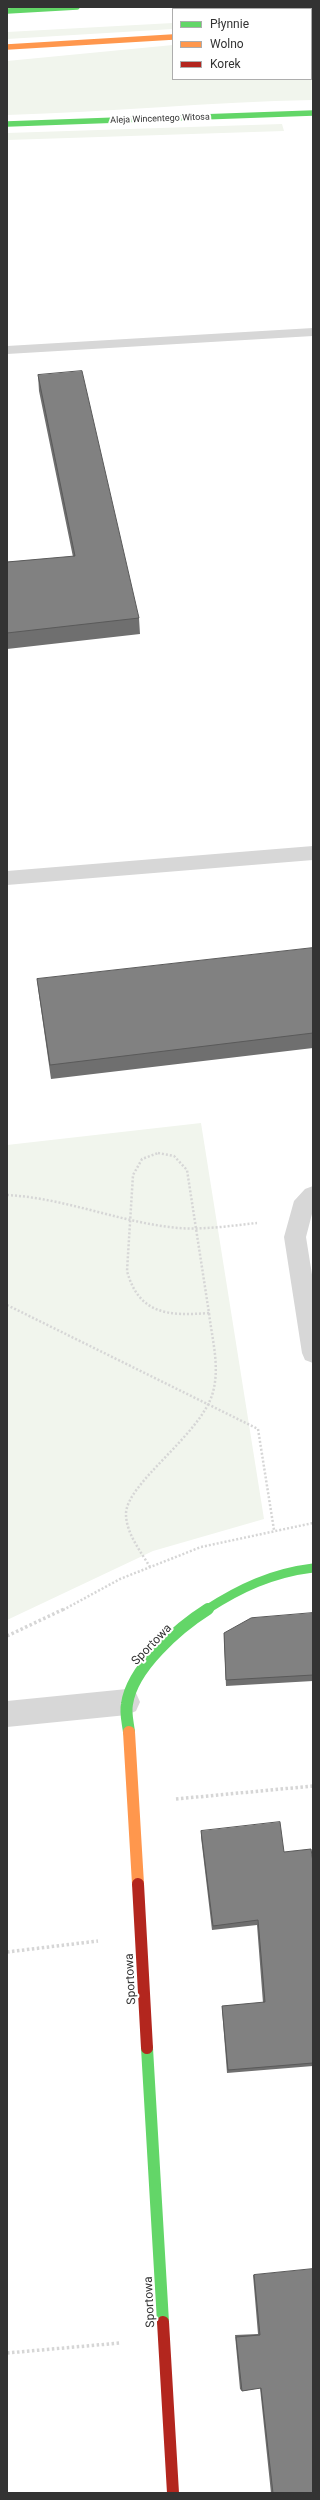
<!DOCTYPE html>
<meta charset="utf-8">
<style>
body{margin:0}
#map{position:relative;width:320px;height:2500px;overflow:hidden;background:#fff;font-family:Roboto,sans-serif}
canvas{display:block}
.frame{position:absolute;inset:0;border:8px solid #333;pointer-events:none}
.legend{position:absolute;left:172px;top:8px;width:140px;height:72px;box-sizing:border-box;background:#fff;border:1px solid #adadad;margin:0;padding:5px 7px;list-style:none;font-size:12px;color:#333}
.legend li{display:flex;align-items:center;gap:8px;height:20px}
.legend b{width:20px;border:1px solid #adadad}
</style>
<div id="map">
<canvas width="320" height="2500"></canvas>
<div class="frame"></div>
<ul class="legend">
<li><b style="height:5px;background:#63d668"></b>Płynnie</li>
<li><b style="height:5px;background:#ff974d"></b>Wolno</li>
<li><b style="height:5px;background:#b3261e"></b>Korek</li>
</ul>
</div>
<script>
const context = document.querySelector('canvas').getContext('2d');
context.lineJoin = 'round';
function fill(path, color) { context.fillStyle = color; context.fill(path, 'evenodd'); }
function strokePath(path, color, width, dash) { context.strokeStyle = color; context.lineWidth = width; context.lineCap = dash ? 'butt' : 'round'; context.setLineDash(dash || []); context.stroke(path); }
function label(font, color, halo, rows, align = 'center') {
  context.font = font + ' Roboto,sans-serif'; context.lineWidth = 4; context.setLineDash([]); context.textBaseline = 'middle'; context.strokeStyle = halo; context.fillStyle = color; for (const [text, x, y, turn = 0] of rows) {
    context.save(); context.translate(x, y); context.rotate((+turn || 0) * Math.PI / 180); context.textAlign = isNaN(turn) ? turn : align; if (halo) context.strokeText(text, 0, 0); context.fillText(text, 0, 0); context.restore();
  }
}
const green = new Path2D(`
 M 173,23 L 173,29 L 7,39 L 7,32 Z
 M 311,36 L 313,36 L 313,100 C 211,102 109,112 7,115 L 7,61 L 173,45 L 173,79 L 311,79 Z
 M 282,124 L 284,131 L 7,140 L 7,133 Z
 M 201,1123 L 264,1519 L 153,1551 L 7,1620 L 7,1145 Z`);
const pathFar2 = new Path2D(`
 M 199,7 L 200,9`);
const pathFar1 = new Path2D(`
 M 158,1153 L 174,1156 L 187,1170 L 209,1313 C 169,1316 139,1315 127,1271 L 133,1175 L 142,1159 Z
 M 7,1195 C 63,1198 114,1220 169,1227 C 198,1231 228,1226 257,1223
 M 7,1305 L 258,1429 L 274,1530
 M 150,1567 C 141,1552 126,1533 126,1514 C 126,1483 202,1434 213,1392 C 220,1366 212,1339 209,1313
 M 63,1610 L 120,1579 L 201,1547 L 313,1523`);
const path = new Path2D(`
 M 7,1636 L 64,1609
 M 176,1799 L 313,1786
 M 7,1952 L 98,1941
 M 7,2353 L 120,2343`);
const lane = new Path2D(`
 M 313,328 L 313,336 L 7,354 L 7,346 Z
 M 313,846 L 313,860 L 7,885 L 7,871 Z
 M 313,1186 L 313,1210 L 306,1237 L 313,1281 L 313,1363 L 305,1360 L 302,1353 L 284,1237 L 294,1201 L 305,1189 Z
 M 127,1689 L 136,1693 L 140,1702 L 136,1711 L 127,1715 L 7,1727 L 7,1701 Z`);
const street = new Path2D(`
 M 241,7 L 253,7 L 253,9 L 241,9 Z`);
const fastFar2 = new Path2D(`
 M 7,11 L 77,7
 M 311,28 L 313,28
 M 7,124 L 313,113`);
const fastFar1 = new Path2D(`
 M 206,1610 C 240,1588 272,1573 313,1568`);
const fast = new Path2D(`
 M 129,1732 C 128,1723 125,1713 127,1704 C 132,1668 178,1628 208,1609
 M 147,2048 L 163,2322`);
const slowFar1 = new Path2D(`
 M 7,47 L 173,37`);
const slow = new Path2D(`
 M 129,1732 L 138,1884`);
const jam = new Path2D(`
 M 138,1884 L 147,2048
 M 163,2322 L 173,2493`);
const wall = new Path2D(`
 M 38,375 L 139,618 L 140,634 L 7,649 L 7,562 L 73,557 L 39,391 Z
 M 313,948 L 313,1048 L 51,1079 L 39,995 L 37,979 Z
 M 313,1613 L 313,1681 L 226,1686 L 224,1640 L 224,1633 Z
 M 201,1831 L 284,1852 L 313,1862 L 313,2066 L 227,2073 L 222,2009 L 222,2006 L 263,2003 L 257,1925 L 212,1930 L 201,1837 Z
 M 313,2269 L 313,2493 L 271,2493 L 260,2388 L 242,2391 L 240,2389 L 235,2335 L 258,2334 L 253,2275 Z`);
const building = new Path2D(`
 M 82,371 L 139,618 L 7,633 L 7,562 L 75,556 L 38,375 Z
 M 313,948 L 313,1033 L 50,1065 L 37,979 Z
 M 313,1613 L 313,1675 L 226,1680 L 224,1633 L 251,1618 Z
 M 280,1822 L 284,1852 L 311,1849 L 313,1862 L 313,2063 L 228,2070 L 222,2006 L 265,2002 L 258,1920 L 213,1926 L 201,1831 Z
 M 313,2269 L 313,2493 L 273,2493 L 261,2388 L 242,2391 L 236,2337 L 260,2335 L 254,2275 Z`);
const farStreetnames = [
 ["Aleja Wincentego Witosa",160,119,-2]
];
const nearStreetnames = [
 ["Sportowa",152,1645,-46],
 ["Sportowa",131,1979,-93],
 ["Sportowa",150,2302,-93]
];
fill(green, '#f1f5ed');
strokePath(pathFar2, '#d6d6d6', 1.5, [1, 1]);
strokePath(pathFar1, '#d6d6d6', 2.5, [2, 2]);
strokePath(path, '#d6d6d6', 3.5, [2.5, 2.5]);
fill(lane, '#d7d7d7');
fill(street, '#d7d7d7');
strokePath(fastFar2, '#63d668', 5.5);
strokePath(fastFar1, '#63d668', 9);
strokePath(fast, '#63d668', 12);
strokePath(slowFar1, '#ff974d', 5.5);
strokePath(slow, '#ff974d', 12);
strokePath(jam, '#b3261e', 12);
fill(wall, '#6f6f6f');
fill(building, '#818181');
strokePath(building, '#5a5a5a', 1);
label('9px', '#333', '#fff', farStreetnames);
label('12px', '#333', '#fff', nearStreetnames);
</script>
